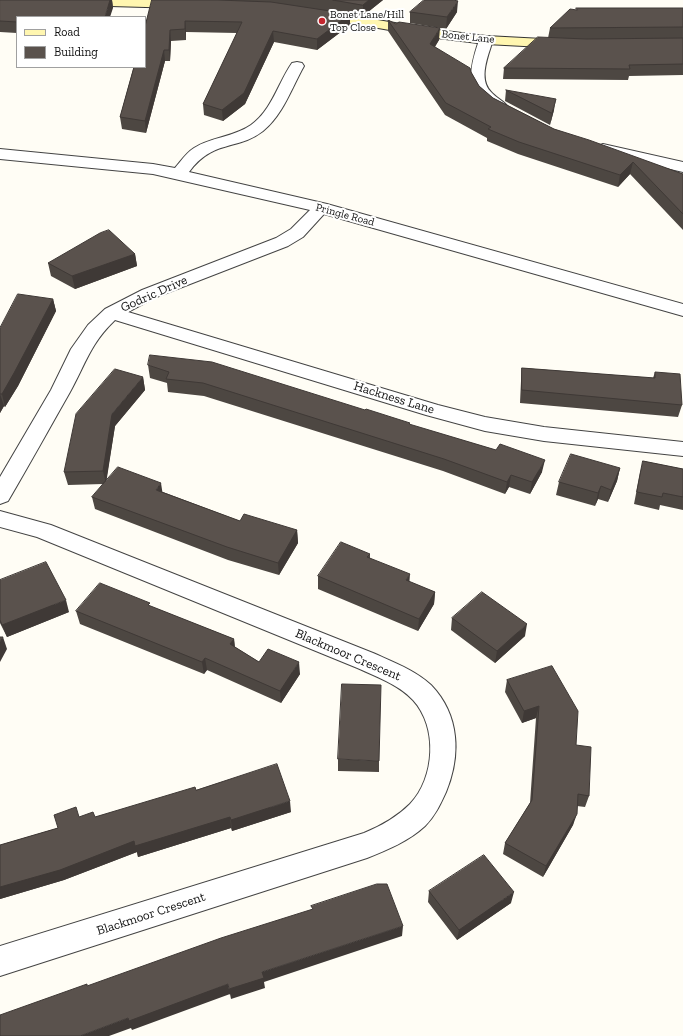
<!DOCTYPE html>
<style>
body{margin:0}
#map{position:relative;width:683px;height:1036px;overflow:hidden;background:#fffdf5;font-family:"Zilla Slab",serif}
canvas{display:block}
.legend{position:absolute;left:16px;top:16px;width:130px;height:52px;box-sizing:border-box;background:#fff;border:1px solid #a0a0a0;margin:0;padding:5px 7px;list-style:none;font-size:12px;color:#111}
.legend li{display:flex;align-items:center;gap:8px;height:20px}
.legend b{width:20px;border:1px solid #a0a0a0}
</style>
<div id="map">
<canvas width="683" height="1036"></canvas>
<ul class="legend">
<li><b style="height:5px;background:#fff6b0"></b>Road</li>
<li><b style="height:11px;background:#5a524d"></b>Building</li>
</ul>
</div>
<script>
const context = document.querySelector('canvas').getContext('2d');
context.lineJoin = 'round';
function strokePath(path, color, width, dash) { context.strokeStyle = color; context.lineWidth = width; context.lineCap = dash ? 'butt' : 'round'; context.setLineDash(dash || []); context.stroke(path); }
function fill(path, color) { context.fillStyle = color; context.fill(path, 'evenodd'); }
function label(font, color, halo, rows, align = 'center') {
  context.font = font + ' "Zilla Slab",serif'; context.lineWidth = 4; context.setLineDash([]); context.textBaseline = 'middle'; context.strokeStyle = halo; context.fillStyle = color; for (const [text, x, y, turn = 0] of rows) {
    context.save(); context.translate(x, y); context.rotate((+turn || 0) * Math.PI / 180); context.textAlign = isNaN(turn) ? turn : align; if (halo) context.strokeText(text, 0, 0); context.fillText(text, 0, 0); context.restore();
  }
}
const minor = new Path2D(`
 M 486,36 L 491,37 L 493,40 C 488,56 478,79 491,92 C 496,98 504,101 508,107 L 506,110 C 499,112 495,110 489,105 C 463,88 471,65 479,40 L 481,37 Z
 M 297,62 L 302,63 L 304,66 C 292,87 283,115 263,131 C 237,151 213,139 189,172 L 327,204 L 683,304 L 683,316 L 324,214 L 303,237 L 288,246 L 154,298 L 128,312 L 438,405 L 485,417 L 544,427 L 683,442 L 683,456 L 544,441 L 485,431 L 426,415 L 115,320 C 90,344 86,363 70,392 C 49,429 29,465 8,501 L 0,504 L 0,477 L 51,390 L 71,349 L 88,325 L 105,309 L 142,290 L 276,238 L 291,229 L 310,210 L 153,174 L 0,159 L 0,149 L 153,164 L 175,168 C 181,161 186,153 194,148 C 211,137 234,137 251,125 C 272,110 278,83 292,63 Z
 M 603,144 L 683,162 L 683,172 L 598,152 L 595,149 L 598,146 Z
 M 0,511 L 51,525 L 373,653 C 393,662 415,670 431,685 C 460,715 461,756 446,792 C 440,805 435,816 425,826 C 409,841 387,850 367,858 L 0,976 L 0,946 L 364,833 C 381,826 397,817 410,804 C 435,778 438,727 413,700 C 398,684 375,676 355,667 L 37,537 L 0,527 Z`);
const secondary = new Path2D(`
 M 34,0 L 177,0 L 186,1 L 187,4 L 186,7 L 181,8 L 40,4 L 35,3 Z
 M 321,10 L 429,29 L 486,36 L 562,40 L 567,41 L 569,44 L 567,47 L 562,48 L 486,44 L 429,37 L 316,17 L 314,14 L 316,11 Z`);
const wall = new Path2D(`
 M 0,0 L 112,0 L 113,8 L 17,17 L 17,33 L 0,32 Z
 M 152,0 L 383,0 L 363,16 L 272,2 L 350,14 L 350,25 L 317,50 L 274,42 L 245,104 L 223,121 L 204,115 L 203,104 L 237,33 L 186,32 L 186,40 L 171,41 L 170,61 L 165,61 L 146,133 L 122,129 L 120,117 Z
 M 683,8 L 683,75 L 629,76 L 628,80 L 503,79 L 504,68 L 548,38 L 550,28 L 576,10 Z
 M 410,12 L 457,12 L 446,29 L 410,23 Z
 M 388,20 L 396,24 L 439,40 L 435,47 L 471,72 L 479,86 L 493,98 L 554,129 L 683,174 L 683,230 L 630,174 L 618,187 L 518,154 L 487,141 L 487,138 L 445,115 L 388,31 Z
 M 506,90 L 554,110 L 550,125 L 505,101 Z
 M 135,254 L 137,266 L 75,289 L 51,276 L 48,263 Z
 M 53,299 L 56,311 L 18,386 L 5,407 L 4,406 L 0,413 L 0,328 Z
 M 148,365 L 410,425 L 496,450 L 542,472 L 530,494 L 509,487 L 505,494 L 443,471 L 204,396 L 168,392 L 167,383 L 150,378 Z
 M 522,368 L 653,378 L 655,372 L 682,405 L 678,417 L 520,403 L 521,381 Z
 M 143,377 L 145,390 L 115,426 L 106,481 L 163,492 L 240,521 L 297,530 L 298,543 L 279,575 L 228,560 L 95,509 L 92,497 L 103,484 L 68,485 L 64,472 Z
 M 643,461 L 683,469 L 683,510 L 660,505 L 659,510 L 634,504 L 640,473 Z
 M 620,468 L 617,481 L 608,502 L 598,499 L 595,506 L 556,495 L 559,482 Z
 M 370,554 L 370,558 L 410,582 L 435,592 L 434,604 L 418,631 L 318,589 L 318,576 Z
 M 0,580 L 69,612 L 7,637 L 0,623 Z
 M 150,606 L 234,639 L 235,647 L 259,662 L 300,674 L 281,703 L 207,670 L 204,674 L 80,624 L 76,611 Z
 M 452,618 L 525,636 L 495,663 L 451,630 Z
 M 552,666 L 576,745 L 589,796 L 585,807 L 577,806 L 573,825 L 543,877 L 503,854 L 505,843 L 530,803 L 536,718 L 522,723 L 505,692 L 507,680 Z
 M 338,759 L 379,761 L 379,772 L 338,771 Z
 M 196,790 L 291,812 L 232,831 L 231,828 L 138,857 L 137,852 L 64,880 L 0,899 L 0,845 L 58,828 L 79,817 L 95,817 Z
 M 429,891 L 511,903 L 457,940 L 428,902 Z`);
const shadedWall = new Path2D(`
 M 110,0 L 112,0 L 113,8 L 110,17 L 105,17 Z
 M 369,0 L 383,0 L 363,16 L 363,5 Z
 M 458,1 L 457,12 L 446,29 L 447,17 Z
 M 350,14 L 350,25 L 317,50 L 317,39 Z
 M 185,21 L 186,32 L 186,40 L 185,29 Z
 M 440,28 L 439,40 L 429,55 L 430,44 Z
 M 170,30 L 171,41 L 170,61 L 169,50 Z
 M 273,31 L 274,42 L 245,104 L 223,121 L 222,110 Z
 M 164,50 L 165,61 L 146,133 L 145,121 Z
 M 556,99 L 554,110 L 550,125 L 552,113 Z
 M 633,162 L 630,174 L 618,187 L 620,175 Z
 M 135,254 L 137,266 L 75,289 L 72,276 Z
 M 53,299 L 56,311 L 18,386 L 5,407 L 2,394 Z
 M 143,377 L 145,390 L 115,426 L 106,484 L 103,471 L 112,414 Z
 M 0,394 L 4,406 L 0,413 Z
 M 545,460 L 542,472 L 530,494 L 532,482 Z
 M 620,468 L 617,481 L 608,502 L 611,490 Z
 M 511,475 L 509,487 L 505,494 L 507,482 Z
 M 161,483 L 163,496 L 156,490 Z
 M 601,486 L 598,499 L 595,506 L 598,493 Z
 M 297,530 L 298,543 L 279,575 L 278,563 Z
 M 410,574 L 409,587 L 406,580 Z
 M 435,592 L 434,604 L 418,631 L 419,619 Z
 M 66,600 L 69,612 L 7,637 L 2,625 Z
 M 527,624 L 525,636 L 495,663 L 497,651 Z
 M 3,637 L 7,649 L 0,662 L 0,642 Z
 M 234,639 L 235,651 L 230,644 Z
 M 205,658 L 207,670 L 204,674 L 202,662 Z
 M 299,662 L 300,674 L 281,703 L 280,691 Z
 M 539,706 L 536,718 L 522,723 L 524,711 Z
 M 290,801 L 291,812 L 232,831 L 231,820 Z
 M 577,814 L 573,825 L 543,877 L 546,866 Z
 M 230,817 L 231,828 L 138,857 L 137,852 L 64,880 L 0,899 L 0,887 L 134,841 Z
 M 514,892 L 511,903 L 457,940 L 459,930 Z
 M 403,926 L 402,936 L 264,982 L 265,988 L 231,999 L 229,989 L 262,972 Z
 M 228,984 L 230,994 L 132,1030 L 131,1028 L 109,1036 L 80,1036 L 128,1018 Z`);
const building = new Path2D(`
 M 0,0 L 110,0 L 105,17 L 17,17 L 17,22 L 0,21 Z
 M 152,0 L 218,0 L 271,2 L 350,14 L 317,39 L 273,31 L 244,93 L 222,110 L 203,104 L 242,22 L 185,21 L 185,29 L 170,30 L 169,50 L 164,50 L 145,121 L 120,117 L 134,67 L 145,67 L 145,27 Z
 M 333,0 L 369,0 L 363,5 Z
 M 424,0 L 453,0 L 458,1 L 447,17 L 410,12 Z
 M 576,8 L 683,8 L 683,27 L 550,28 L 570,9 L 577,10 Z
 M 388,20 L 396,24 L 399,22 L 440,28 L 430,44 L 470,68 L 471,72 L 479,86 L 493,98 L 554,129 L 589,140 L 683,174 L 683,214 L 633,162 L 620,175 L 519,142 L 488,129 L 491,127 L 446,103 Z
 M 538,37 L 586,39 L 683,38 L 683,64 L 629,65 L 630,69 L 504,68 Z
 M 506,90 L 556,99 L 552,113 Z
 M 109,230 L 135,254 L 72,276 L 48,263 L 100,233 Z
 M 18,294 L 53,299 L 14,373 L 2,394 L 0,394 L 0,328 Z
 M 150,355 L 212,362 L 365,410 L 366,409 L 410,423 L 409,424 L 496,450 L 500,444 L 545,460 L 532,482 L 511,475 L 507,482 L 444,459 L 203,383 L 166,379 L 169,372 L 148,365 Z
 M 522,368 L 655,378 L 655,372 L 680,374 L 682,405 L 522,390 Z
 M 115,369 L 143,377 L 112,414 L 103,471 L 64,472 L 76,414 Z
 M 571,454 L 620,468 L 611,490 L 601,486 L 598,493 L 559,482 Z
 M 643,461 L 683,469 L 683,497 L 663,493 L 662,497 L 637,492 Z
 M 118,467 L 161,483 L 156,490 L 240,521 L 244,514 L 297,530 L 278,563 L 227,547 L 92,497 Z
 M 341,542 L 370,554 L 367,557 L 410,574 L 406,580 L 435,592 L 419,619 L 318,576 Z
 M 46,562 L 66,600 L 2,625 L 0,620 L 0,580 Z
 M 100,583 L 150,603 L 148,605 L 234,639 L 230,644 L 259,662 L 268,649 L 299,662 L 280,691 L 205,658 L 202,662 L 76,611 Z
 M 482,592 L 527,624 L 497,651 L 452,618 Z
 M 0,637 L 3,637 L 0,642 Z
 M 552,666 L 578,711 L 576,745 L 591,747 L 589,796 L 578,794 L 577,814 L 546,866 L 505,843 L 532,800 L 539,706 L 524,711 L 507,680 Z
 M 342,684 L 381,685 L 379,761 L 338,759 Z
 M 277,764 L 290,801 L 231,820 L 230,817 L 135,846 L 134,841 L 60,870 L 0,887 L 0,845 L 58,828 L 54,815 L 76,807 L 79,817 L 93,812 L 95,817 L 195,787 L 196,790 Z
 M 484,855 L 514,892 L 459,930 L 429,891 Z
 M 377,884 L 387,884 L 403,926 L 262,972 L 264,978 L 229,989 L 228,984 L 129,1021 L 128,1018 L 80,1036 L 0,1036 L 0,1015 L 87,984 L 87,986 L 221,938 L 313,909 L 311,906 Z`);
const markers = [
 [322,21,4,"#c4262e"]
];
const farPoinames = [
 ["Bonet Lane/Hill",330,15],
 ["Top Close",330,28]
];
const farStreetnames = [
 ["Bonet Lane",468,37,6],
 ["Pringle Road",345,215,15]
];
const streetNames = [
 ["Godric Drive",154,294,-24],
 ["Hackness Lane",394,398,17],
 ["Blackmoor Crescent",348,655,23],
 ["Blackmoor Crescent",151,914,-18]
];
strokePath(minor, '#444', 2);
strokePath(secondary, '#333', 2);
fill(minor, '#fff');
fill(secondary, '#fff6b0');
fill(wall, '#4d4742');
fill(shadedWall, '#3f3936');
fill(building, '#5a524d');
strokePath(building, '#3f3936', 1);
for (const [x, y, r, color] of markers) { const dot = new Path2D(); dot.arc(x, y, r, 0, 2 * Math.PI); context.fillStyle = color; context.fill(dot); strokePath(dot, '#fff', 1.5); }
label('11px', '#111', '#fff', farPoinames, 'left');
label('11px', '#111', '#fff', farStreetnames);
label('13px', '#111', '#fff', streetNames);
</script>
